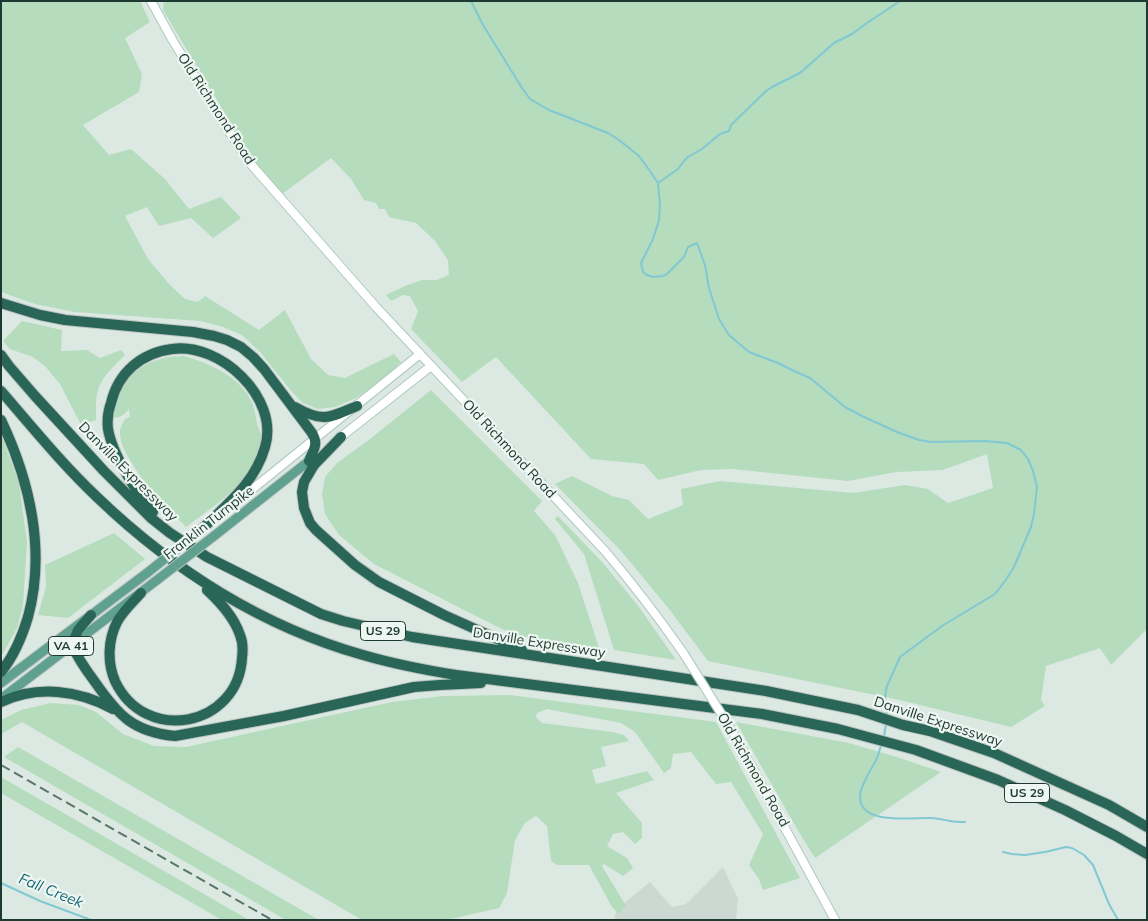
<!DOCTYPE html>
<style>
body{margin:0}
#map{position:relative;width:1148px;height:921px;overflow:hidden;background:#dce9e3;font-family:Mulish,sans-serif}
canvas{display:block}
.frame{position:absolute;inset:0;border:2px solid #1e3931;pointer-events:none}
</style>
<div id="map">
<canvas width="1148" height="921"></canvas>
<div class="frame"></div>
</div>
<script>
const context = document.querySelector('canvas').getContext('2d');
context.lineJoin = 'round';
function fill(path, color) { context.fillStyle = color; context.fill(path, 'evenodd'); }
function strokePath(path, color, width, dash) { context.strokeStyle = color; context.lineWidth = width; context.lineCap = dash ? 'butt' : 'round'; context.setLineDash(dash || []); context.stroke(path); }
function label(font, color, halo, rows, align = 'center') {
  context.font = font + ' Mulish,sans-serif'; context.lineWidth = 4.5; context.setLineDash([]); context.textBaseline = 'middle'; context.strokeStyle = halo; context.fillStyle = color; for (const [text, x, y, turn = 0] of rows) {
    context.save(); context.translate(x, y); context.rotate((+turn || 0) * Math.PI / 180); context.textAlign = isNaN(turn) ? turn : align; if (halo) context.strokeText(text, 0, 0); context.fillText(text, 0, 0); context.restore();
  }
}
const built = new Path2D(`
 M 723,867 L 738,899 L 736,920 L 614,920 L 617,909 L 650,882 L 672,907 L 686,904 Z`);
const green = new Path2D(`
 M 1,1 L 140,1 L 150,22 L 125,38 L 142,74 L 139,92 L 83,125 L 109,155 L 131,149 L 165,179 L 189,209 L 221,197 L 241,218 L 213,238 L 191,218 L 159,226 L 147,207 L 125,216 L 148,259 L 169,284 L 185,299 L 198,302 L 205,296 L 259,330 L 285,310 L 311,359 L 328,375 L 345,378 L 394,354 L 401,362 L 381,381 L 354,399 L 335,407 L 318,409 L 303,403 L 292,392 L 260,352 L 242,335 L 223,327 L 200,321 L 75,312 L 35,304 L 1,292 Z
 M 164,1 L 1147,1 L 1147,629 L 1111,665 L 1100,648 L 1046,666 L 1041,700 L 1045,706 L 1011,727 L 895,699 L 708,661 L 669,609 L 621,551 L 555,484 L 572,476 L 612,496 L 629,500 L 648,519 L 683,505 L 681,489 L 720,481 L 853,493 L 905,485 L 928,489 L 948,503 L 993,488 L 987,454 L 943,470 L 896,472 L 848,481 L 732,469 L 701,470 L 658,480 L 644,464 L 591,459 L 496,357 L 462,382 L 411,329 L 418,311 L 410,296 L 403,295 L 391,301 L 386,295 L 405,286 L 422,280 L 437,280 L 449,275 L 448,260 L 435,241 L 416,223 L 389,217 L 385,209 L 379,209 L 376,203 L 364,200 L 351,179 L 331,158 L 282,194 L 253,160 L 163,10 Z
 M 22,321 L 62,330 L 61,351 L 87,350 L 100,358 L 121,350 L 125,355 C 115,365 104,375 99,387 C 95,397 96,409 96,420 L 81,425 L 60,384 L 45,366 L 33,357 L 10,349 L 3,341 Z
 M 184,356 C 211,364 242,377 253,405 C 255,411 256,418 257,424 C 258,428 260,431 261,435 C 262,441 254,462 251,467 C 235,493 210,509 186,527 C 181,521 174,516 169,511 C 155,497 118,451 120,432 C 120,427 123,422 126,418 L 130,417 L 129,409 C 125,414 122,417 114,418 C 117,388 131,367 161,359 C 168,356 176,357 184,356 Z
 M 431,390 L 542,501 L 534,511 L 555,535 L 578,583 L 600,651 L 538,641 L 502,629 L 468,612 L 374,564 L 339,535 L 325,514 L 322,494 L 325,477 L 337,463 L 370,439 Z
 M 1,434 L 19,484 L 27,542 L 23,606 L 17,628 L 1,657 Z
 M 558,516 L 603,563 L 639,607 L 676,660 L 614,650 L 584,554 L 555,519 Z
 M 114,533 L 145,559 L 68,618 L 38,615 L 46,587 L 45,565 Z
 M 510,695 L 716,722 L 800,878 L 763,890 L 759,879 L 749,865 L 763,834 L 731,782 L 716,784 L 691,752 L 673,754 L 671,768 L 664,773 L 635,732 L 621,723 L 547,709 L 537,713 L 536,717 L 542,723 L 612,732 L 624,735 L 629,741 L 601,747 L 606,766 L 592,770 L 596,784 L 647,771 L 654,780 L 616,793 L 642,823 L 642,838 L 635,844 L 623,832 L 613,834 L 607,846 L 627,858 L 633,868 L 623,876 L 604,864 L 602,866 L 626,906 L 619,914 L 612,907 L 589,865 L 557,865 L 551,861 L 547,826 L 536,816 L 525,823 L 515,840 L 507,893 L 499,908 L 446,920 L 362,920 L 22,722 L 1,734 L 1,720 L 21,710 L 51,703 L 79,705 L 96,712 L 123,734 L 154,746 L 186,747 L 392,702 L 443,696 Z
 M 736,722 L 849,743 L 900,758 L 941,772 L 815,858 L 800,834 Z
 M 18,747 L 319,920 L 286,920 L 4,757 Z
 M 1,777 L 249,920 L 222,920 L 1,793 Z`);
const stream = new Path2D(`
 M 471,1 L 483,25 L 522,88 L 530,99 L 549,110 L 608,133 L 619,140 L 639,156 L 650,171 L 658,183 L 660,205 L 659,220 L 653,239 L 641,263 L 643,272 L 647,275 L 653,277 L 663,276 L 667,274 L 684,257 L 688,247 L 697,243 L 705,265 L 709,288 L 719,319 L 729,335 L 749,352 L 778,363 L 794,371 L 810,378 L 845,407 L 862,416 L 897,432 L 919,440 L 931,442 L 985,441 L 1007,443 L 1021,450 L 1028,459 L 1033,471 L 1037,487 L 1034,514 L 1031,527 L 1014,567 L 1005,581 L 995,594 L 942,626 L 900,657 L 887,686 L 885,696 L 887,717
 M 658,183 L 678,169 L 684,161 L 688,157 L 702,149 L 720,134 L 729,131 L 731,125 L 766,91 L 772,87 L 800,73 L 834,43 L 852,34 L 867,23 L 900,1
 M 884,736 L 886,724
 M 882,743 C 880,748 879,753 877,758 C 872,769 860,785 860,797 C 860,826 913,817 931,818 C 938,818 943,820 950,821 C 955,822 960,822 965,822
 M 1003,852 L 1012,854 L 1025,855 L 1045,852 L 1066,847 L 1072,848 L 1084,855 L 1093,865 L 1109,904 L 1118,920
 M 1,883 L 40,901 L 91,920`);
const secondary = new Path2D(`
 M 151,1 L 173,41 L 226,127 L 249,162 L 376,307 L 605,551 C 633,584 659,618 684,654
 M 337,440 L 431,366
 M 229,508 L 420,354
 M 732,731 L 835,920`);
const primary = new Path2D(`
 M 214,536 L 309,461
 M 1,683 L 147,573
 M 1,699 L 157,580`);
const highway = new Path2D(`
 M 1,303 L 40,315 L 65,320 L 193,332 L 214,336 L 227,340 L 241,347 L 253,357 L 264,369 L 312,433 C 319,444 313,451 309,461
 M 1,355 L 9,366 L 35,396 L 104,471 L 151,518 L 170,533 L 207,557 L 321,614 L 343,621 L 412,637 L 766,691 L 858,710 L 903,725 L 930,731 L 994,753 L 1109,805 L 1147,827
 M 1,391 C 33,428 63,465 98,498 C 173,570 263,627 363,655 C 394,664 425,670 456,675 L 762,714 L 838,729 L 916,750 L 998,780 L 1065,810 L 1116,836 L 1147,854
 M 295,407 C 323,423 329,418 357,406
 M 1,420 C 30,481 46,551 28,617 C 22,637 14,656 1,672
 M 341,437 L 314,465 L 304,482 L 302,492 L 304,508 L 310,523 L 316,530 L 355,565 L 379,582 L 444,615 L 522,650
 M 153,512 C 137,495 112,453 108,429 C 107,420 108,411 111,403 C 118,373 141,353 172,349 C 220,342 280,398 265,447 C 255,483 226,505 201,530
 M 141,593 C 133,602 123,611 117,622 C 108,640 107,662 115,681 C 145,745 238,727 242,658 C 243,650 243,642 240,635 C 234,617 221,603 207,590
 M 91,615 L 78,630 L 72,645 C 78,659 86,670 95,682 C 118,715 133,732 175,736 L 284,716 L 414,687 L 440,685 L 481,683
 M 1,702 C 38,685 78,690 113,709`);
const rail = new Path2D(`
 M 1,765 L 272,920`);
const secondaryBridge = new Path2D(`
 M 684,654 L 732,731`);
const primaryBridge = new Path2D(`
 M 147,573 L 201,530
 M 157,580 L 214,536`);
const shields = [
 [383,631,45],
 [71,646,45],
 [1027,793,45]
];
const shieldNames = [
 ["US 29",383,631],
 ["VA 41",71,646],
 ["US 29",1027,793]
];
const streetNames = [
 ["Old Richmond Road",216,109,57],
 ["Old Richmond Road",509,449,47],
 ["Danville Expressway",128,472,45],
 ["Franklin Turnpike",209,523,-38],
 ["Danville Expressway",539,643,9],
 ["Danville Expressway",938,722,18],
 ["Old Richmond Road",753,770,60]
];
const waterNames = [
 ["Fall Creek",51,891,22]
];
fill(built, '#cbd9d2');
fill(green, '#b4dcbd');
strokePath(stream, '#81c8d2', 2);
strokePath(secondary, '#afc9bf', 10);
strokePath(primary, '#bcc4c1', 11);
strokePath(highway, '#bcc4c1', 12);
strokePath(secondary, '#fff', 8);
strokePath(primary, '#5fa18e', 9);
strokePath(highway, '#296657', 10);
strokePath(rail, '#58756c', 2, [10, 5]);
strokePath(secondaryBridge, '#afc9bf', 10, []);
strokePath(primaryBridge, '#bcc4c1', 11, []);
strokePath(secondaryBridge, '#fff', 8);
strokePath(primaryBridge, '#5fa18e', 9);
for (const [x, y, w] of shields) { const box = new Path2D(); box.roundRect(x - w / 2, y - 9.5, w, 19, 4); context.fillStyle = '#edf6f1'; context.fill(box); strokePath(box, '#1e3931', 1); }
label('bold 12px', '#1e3931', null, shieldNames);
label('14px', '#1e3931', '#edf6f1', streetNames);
label('italic 15px', '#176976', '#edf6f1', waterNames);
</script>
